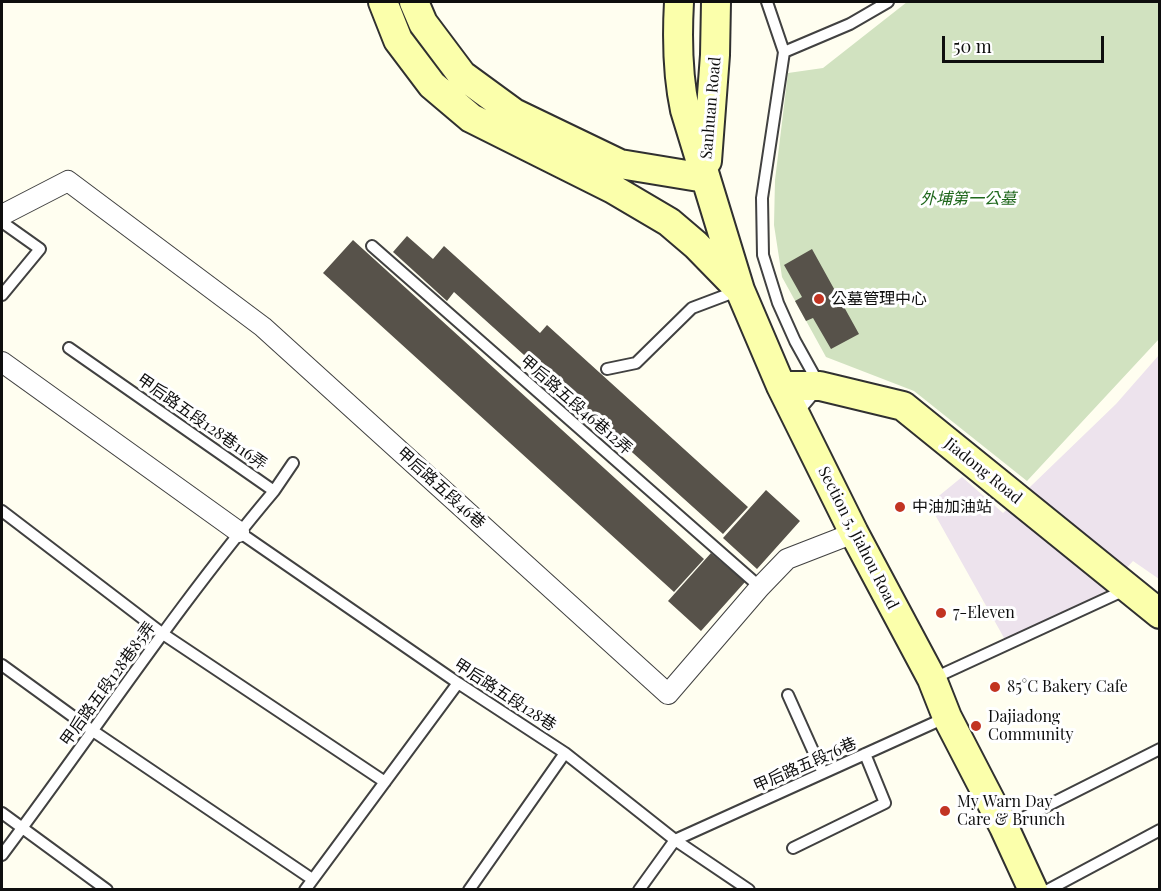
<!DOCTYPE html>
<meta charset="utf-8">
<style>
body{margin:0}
#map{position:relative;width:1161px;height:891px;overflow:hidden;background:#fffef0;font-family:"Playfair Display",serif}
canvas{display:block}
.frame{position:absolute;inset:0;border:3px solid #0e0e0e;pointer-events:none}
.scale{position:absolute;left:942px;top:36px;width:162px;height:27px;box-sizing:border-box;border:3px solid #0e0e0e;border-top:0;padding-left:8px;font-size:18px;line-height:21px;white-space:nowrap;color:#0e0e0e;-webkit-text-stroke:4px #fff;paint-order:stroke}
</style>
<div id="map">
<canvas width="1161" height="891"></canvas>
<div class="frame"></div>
<div class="scale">50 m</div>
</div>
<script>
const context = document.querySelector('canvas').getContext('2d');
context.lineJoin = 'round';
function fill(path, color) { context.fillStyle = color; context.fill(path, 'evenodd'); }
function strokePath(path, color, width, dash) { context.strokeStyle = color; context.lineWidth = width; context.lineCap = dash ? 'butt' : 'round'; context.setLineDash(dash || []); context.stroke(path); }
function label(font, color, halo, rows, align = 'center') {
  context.font = font + ' "Playfair Display","Noto Sans TC",serif'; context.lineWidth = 6; context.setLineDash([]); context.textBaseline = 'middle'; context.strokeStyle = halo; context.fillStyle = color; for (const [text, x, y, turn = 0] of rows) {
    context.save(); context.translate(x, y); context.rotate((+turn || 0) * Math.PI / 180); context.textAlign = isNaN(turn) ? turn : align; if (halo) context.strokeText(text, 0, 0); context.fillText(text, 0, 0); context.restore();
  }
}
const industrial = new Path2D(`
 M 1159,355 L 1159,579 L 1133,561 L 1100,597 L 1008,645 L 929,504 L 962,477 L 1003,513 L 1116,404 Z`);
const cemetery = new Path2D(`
 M 907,2 L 1159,2 L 1159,339 L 1027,481 L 914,391 L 826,357 L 782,277 L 774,225 L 775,180 L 788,73 L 823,68 Z`);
const building = new Path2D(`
 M 407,236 L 433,259 L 444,246 L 540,333 L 547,325 L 748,507 L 723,534 L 454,292 L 447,301 L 393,252 Z
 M 353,240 L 704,559 L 674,592 L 323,273 Z
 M 812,249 L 859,334 L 831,349 L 813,318 L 806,321 L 795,301 L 802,297 L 784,265 Z
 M 766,490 L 800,521 L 757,569 L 723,538 Z
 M 711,553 L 745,582 L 701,631 L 668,601 Z`);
const lane = new Path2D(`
 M 767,2 L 784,52 L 762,198 L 763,255 L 778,303 L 795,341 L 820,386 L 798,412
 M 784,52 L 850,24 L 888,2
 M 2,222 L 40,249 L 2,295
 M 372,246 L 760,587
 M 607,369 L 636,363 L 692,308 L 737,291
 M 274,491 L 293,463
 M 2,511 L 163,634 L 385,782
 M 239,532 L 458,683 L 565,753 L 675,840 L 749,890
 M 2,665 L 93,731 L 312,879
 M 932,679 L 1125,590
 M 788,695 L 823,773
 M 2,813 L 107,890
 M 1005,827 L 1160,749
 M 793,848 L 885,803 L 865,754
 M 2,855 C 93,734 176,607 274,491 L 69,348
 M 305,890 L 458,683
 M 469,890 L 565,753
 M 639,890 L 675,840 L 947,717
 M 1048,890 L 1160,830`);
const street = new Path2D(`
 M 2,215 L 68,181 L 263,327 L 668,694 L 760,587 L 787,559 L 854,533
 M 2,362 L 239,532`);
const secondary = new Path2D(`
 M 383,2 L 398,40 L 432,85 L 471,118 L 613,189 L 669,222 L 696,245 L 736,286
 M 414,2 L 423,23 L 462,75 L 514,113 L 620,164 L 705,178
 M 679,2 C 677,38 677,73 685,110 L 740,290 L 781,386 L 854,533 L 932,679 L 947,717 L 1004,827 L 1033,890
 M 707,161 L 715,55 L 716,2
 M 781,386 L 820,386 L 903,406 L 1160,614`);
const markers = [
 [819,299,6,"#c23422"],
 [900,507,6,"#c23422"],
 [941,613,6,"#c23422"],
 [995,687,6,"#c23422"],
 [976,726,6,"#c23422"],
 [945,811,6,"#c23422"]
];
const streetNames = [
 ["Sanhuan Road",711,108,-85],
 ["甲后路五段46巷12弄",576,405,41],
 ["甲后路五段128巷116弄",202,422,35],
 ["Jiadong Road",983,471,39],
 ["甲后路五段46巷",441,488,42],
 ["Section 5, Jiahou Road",858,538,63],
 ["甲后路五段128巷85弄",108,684,-54],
 ["甲后路五段128巷",505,695,33],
 ["甲后路五段76巷",805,765,-24]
];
const parkNames = [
 ["外埔第一公墓",968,199]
];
const poiNames = [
 ["公墓管理中心",831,299],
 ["中油加油站",912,507],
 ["7-Eleven",953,613],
 ["85°C Bakery Cafe",1007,687],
 ["Dajiadong",988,717],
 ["Community",988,735],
 ["My Warn Day",957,802],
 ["Care & Brunch",957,820]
];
fill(industrial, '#ede3ed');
fill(cemetery, '#d1e2c0');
fill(building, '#57524a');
strokePath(lane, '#414141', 14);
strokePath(street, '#414141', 22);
strokePath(secondary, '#303030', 32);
strokePath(lane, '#fff', 10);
strokePath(street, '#fff', 20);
strokePath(secondary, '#fbffab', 28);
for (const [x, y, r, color] of markers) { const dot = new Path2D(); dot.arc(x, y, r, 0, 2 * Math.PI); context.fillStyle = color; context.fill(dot); strokePath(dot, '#fff', 2); }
label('16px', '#0e0e0e', '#fff', streetNames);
label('italic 16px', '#20681d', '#fff', parkNames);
label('16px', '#0e0e0e', '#fff', poiNames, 'left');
</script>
